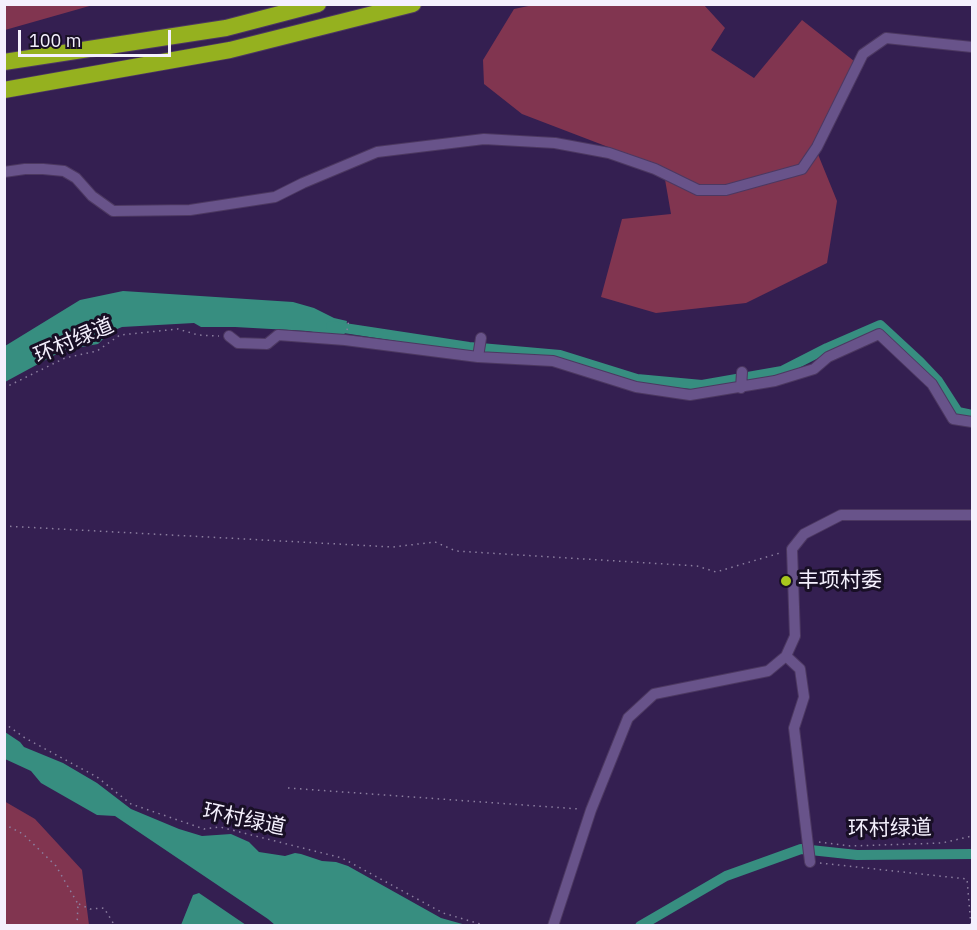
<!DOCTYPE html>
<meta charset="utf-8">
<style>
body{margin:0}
#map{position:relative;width:977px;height:930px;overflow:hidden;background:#341f51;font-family:"IBM Plex Sans",sans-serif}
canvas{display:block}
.frame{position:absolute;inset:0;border:6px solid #f4f0fd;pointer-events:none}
.scale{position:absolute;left:18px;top:30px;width:153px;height:27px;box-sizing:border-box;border:3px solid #f4f0fd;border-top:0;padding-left:8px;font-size:18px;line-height:21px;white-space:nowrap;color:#f4f0fd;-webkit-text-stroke:4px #180f25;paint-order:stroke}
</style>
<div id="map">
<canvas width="977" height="930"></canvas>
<div class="frame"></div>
<div class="scale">100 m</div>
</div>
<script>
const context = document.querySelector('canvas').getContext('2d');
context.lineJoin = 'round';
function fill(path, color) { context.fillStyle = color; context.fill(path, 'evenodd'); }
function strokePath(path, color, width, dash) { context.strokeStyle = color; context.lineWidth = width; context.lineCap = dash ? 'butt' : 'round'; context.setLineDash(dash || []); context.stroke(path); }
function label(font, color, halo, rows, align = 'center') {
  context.font = font + ' "IBM Plex Sans","Noto Sans SC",sans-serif'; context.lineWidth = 6; context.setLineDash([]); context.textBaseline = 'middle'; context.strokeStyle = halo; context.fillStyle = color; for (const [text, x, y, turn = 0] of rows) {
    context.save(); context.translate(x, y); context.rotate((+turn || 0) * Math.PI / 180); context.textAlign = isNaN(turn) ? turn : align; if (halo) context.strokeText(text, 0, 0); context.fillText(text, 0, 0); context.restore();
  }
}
const forest = new Path2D(`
 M 5,4 L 93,4 L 93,5 L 5,30 Z
 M 538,4 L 704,5 L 725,28 L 711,50 L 754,78 L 802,20 L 854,61 L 815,147 L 837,201 L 827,263 L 746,303 L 656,313 L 601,297 L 622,219 L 671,214 L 663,168 L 522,114 L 484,84 L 483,60 L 514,9 Z
 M 4,801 L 35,819 L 82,870 L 89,925 L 5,925 Z`);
const water = new Path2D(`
 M 123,291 L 293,302 L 314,308 L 334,318 L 347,321 L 344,337 L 307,331 L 235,327 L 201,327 L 194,323 L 122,327 L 110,332 L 98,344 L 64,350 L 5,382 L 5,346 L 80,300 Z
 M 5,732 L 20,742 L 24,747 L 63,763 L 97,783 L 131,809 L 179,829 L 202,836 L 231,834 L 249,842 L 259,852 L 285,856 L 295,853 L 301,854 L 322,861 L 336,862 L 348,866 L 441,918 L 466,925 L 275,925 L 268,919 L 115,816 L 97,815 L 41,783 L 31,771 L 5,759 Z
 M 199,893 L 246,925 L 181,925 L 193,895 Z`);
const canal = new Path2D(`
 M 331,326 L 469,347 L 560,355 L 637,379 L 702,385 L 782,371 L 827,348 L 880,325 L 920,362 L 938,381 L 958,412 L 972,415
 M 640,926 L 726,876 L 801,849 L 857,855 L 972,854`);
const path = new Path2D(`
 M 347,330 L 349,320
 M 4,388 L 65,358 L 97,351 L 120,335 L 178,329 L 198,335 L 219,336
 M 4,526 L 393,547 L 435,542 L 456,551 L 697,566 L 716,572 L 780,553
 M 4,723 L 25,738 L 97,777 L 131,804 L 204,829 L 220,827 L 342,858 L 443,913 L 487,926
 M 288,788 L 579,809
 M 4,824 L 23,834 L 56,866 L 78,904 L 77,926
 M 819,842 L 850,846 L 942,843 L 972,836
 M 820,863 L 967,879 L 971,926
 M 79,904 L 90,909 L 104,908 L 115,926`);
const minor = new Path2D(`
 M 4,172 L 25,169 L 43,169 L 64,171 L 76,178 L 92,196 L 113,211 L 190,210 L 275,197 L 303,183 L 377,152 L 484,139 L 555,143 L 609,153 L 655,169 L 698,190 L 726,190 L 802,169 L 817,147 L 863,54 L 886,38 L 972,47
 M 229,336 L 238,343 L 267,344 L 278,335 L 345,340 L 478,357 L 553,361 L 636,387 L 690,395 L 775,381 L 814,369 L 828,357 L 879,334 L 932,384 L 953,419 L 972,422
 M 478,357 L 481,338
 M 741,388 L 742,372
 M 786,656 L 800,669 L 804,697 L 794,728 L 810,862
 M 553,926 L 591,810 L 628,718 L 654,694 L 768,671 L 786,656 L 795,636 L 792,549 L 804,534 L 841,515 L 972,515`);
const highway = new Path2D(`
 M 4,62 L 226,28 L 318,4
 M 4,90 L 230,50 L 413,4`);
const markers = [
 [786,581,6,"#a8c71d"]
];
const streetNames = [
 ["环村绿道",74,341,-23],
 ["环村绿道",244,820,12],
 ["环村绿道",890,829,-1]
];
const poiNames = [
 ["丰项村委",798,581]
];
fill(forest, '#813550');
fill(water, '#378e80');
strokePath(canal, '#378e80', 10);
strokePath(minor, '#4c3861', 12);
strokePath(highway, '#4c3861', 18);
strokePath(path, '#8c7fa0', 1.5, [1.5, 4.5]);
strokePath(minor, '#68538a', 10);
strokePath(highway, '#95b11f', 16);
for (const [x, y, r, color] of markers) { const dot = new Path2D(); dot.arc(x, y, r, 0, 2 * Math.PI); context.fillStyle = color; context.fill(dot); strokePath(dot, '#180f25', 2); }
label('21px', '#f4f0fd', '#180f25', streetNames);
label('21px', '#f4f0fd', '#180f25', poiNames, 'left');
</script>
